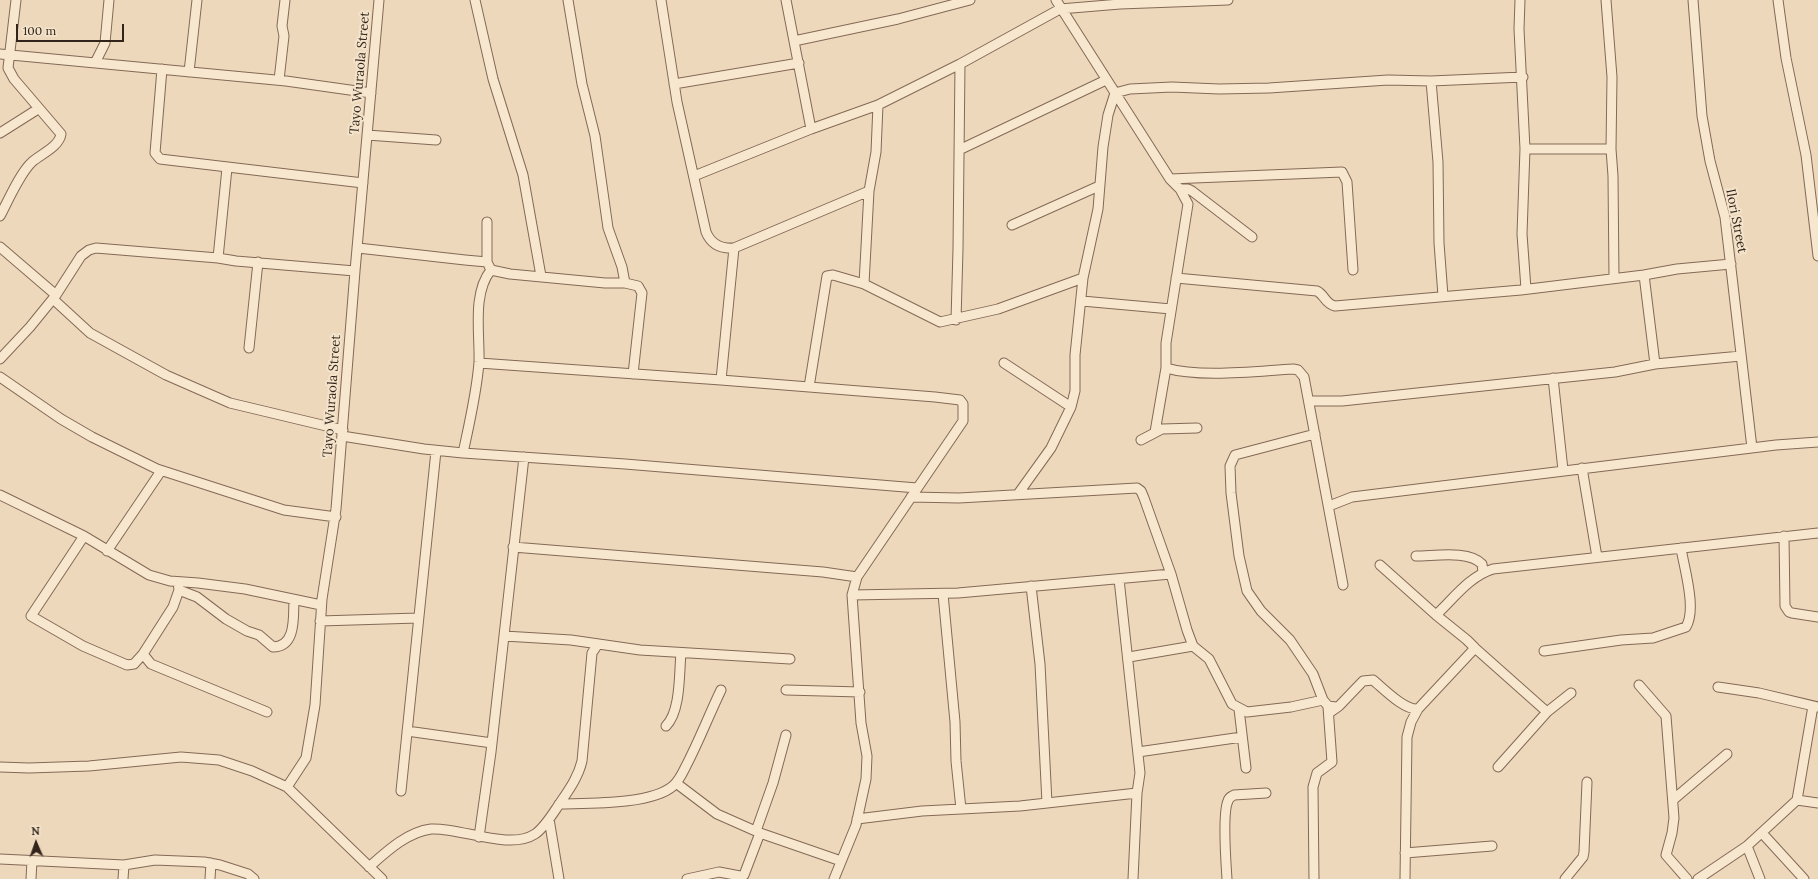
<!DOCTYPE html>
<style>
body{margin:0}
#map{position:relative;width:1818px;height:879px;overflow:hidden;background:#edd8bc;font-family:Lora,serif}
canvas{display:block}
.north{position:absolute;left:16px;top:823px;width:40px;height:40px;-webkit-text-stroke:3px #f4e4cb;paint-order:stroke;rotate:358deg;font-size:11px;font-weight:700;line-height:16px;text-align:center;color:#33241b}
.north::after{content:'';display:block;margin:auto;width:14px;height:18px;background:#33241b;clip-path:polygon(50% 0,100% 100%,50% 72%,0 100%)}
.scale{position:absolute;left:16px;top:24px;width:108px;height:18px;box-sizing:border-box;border:2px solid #33241b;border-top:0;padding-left:5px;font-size:12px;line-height:14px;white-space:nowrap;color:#33241b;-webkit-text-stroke:3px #f4e4cb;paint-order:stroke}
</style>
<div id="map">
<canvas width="1818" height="879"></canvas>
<div class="north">N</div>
<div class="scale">100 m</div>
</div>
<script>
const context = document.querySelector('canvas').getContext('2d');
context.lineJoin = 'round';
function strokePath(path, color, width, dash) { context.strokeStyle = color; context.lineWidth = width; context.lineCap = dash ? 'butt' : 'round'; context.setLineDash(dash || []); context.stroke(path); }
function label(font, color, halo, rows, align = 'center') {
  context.font = font + ' Lora,serif'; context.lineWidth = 4; context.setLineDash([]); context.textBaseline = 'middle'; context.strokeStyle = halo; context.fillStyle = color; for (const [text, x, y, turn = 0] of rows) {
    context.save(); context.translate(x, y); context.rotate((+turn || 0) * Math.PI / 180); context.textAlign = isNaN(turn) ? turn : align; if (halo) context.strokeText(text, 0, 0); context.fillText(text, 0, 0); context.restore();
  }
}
const minor = new Path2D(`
 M 475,0 L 493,79 L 523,175 L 541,276
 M 568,0 L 582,84 L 595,136 L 608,228 L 622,267 L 625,283 L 638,286 L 642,293 L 633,374
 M 661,0 L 677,102 L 706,232 C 711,244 721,249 734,248 L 869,191
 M 786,0 L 811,129
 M 1056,0 L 1170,179 L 1180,189 L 1188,204 L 1166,343 L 1166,368 L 1155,432
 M 1520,0 L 1519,29 L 1525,149 L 1522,234 L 1526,289
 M 1606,0 L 1612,77 L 1611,149 L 1613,176 L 1614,278
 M 1693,0 L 1702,116 L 1710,161 L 1725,217 L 1752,448
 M 1778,0 L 1786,58 L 1806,155 L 1818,256
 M 794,41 L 898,19 L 970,0
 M 0,54 L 286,81 L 371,93
 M 95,63 L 105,43 L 109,0
 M 162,69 L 155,153 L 160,159 L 363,183
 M 189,72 L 197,0
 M 279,80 L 284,36 L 282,26 L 285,0
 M 1431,81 L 1438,162 L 1439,243 L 1443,296
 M 674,84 L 799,63
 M 0,133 L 38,109
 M 367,135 L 436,140
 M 1525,149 L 1611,149
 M 959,150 L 1106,80
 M 694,176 L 811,129 L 878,105 L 960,64 L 1060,9 L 1120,4 L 1228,0
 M 1170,179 L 1342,172 L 1347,182 L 1353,270
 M 1180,189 L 1188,189 L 1192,191 L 1252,237
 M 0,216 C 8,201 20,173 32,162 C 41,154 59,147 61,134 L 14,79 L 8,68 L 16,0
 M 487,222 L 487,262
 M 1012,225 L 1099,186
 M 0,247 L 56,295
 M 358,248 L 465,260 L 487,262 L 491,270
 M 218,258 L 227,168
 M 491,270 L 510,274 L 605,283 L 625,283
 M 1644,275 L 1655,364
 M 1176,278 L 1317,291 C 1325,295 1325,304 1335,306 L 1521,290 L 1644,275 L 1677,269 L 1731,264
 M 864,284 L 869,191 L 876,152 L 878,105
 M 53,299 L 90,333 L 166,375 L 230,403 L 343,430
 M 1082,301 L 1171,309
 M 956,320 L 958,249 L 960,64
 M 249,348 L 258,262
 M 0,359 L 30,327 L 56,295 L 81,256 L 89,250 L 96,248 L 218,258 L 236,261 L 355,271
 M 479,363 L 721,380 L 935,397 L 960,400 L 963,404 L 963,421 L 857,577 L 852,595 L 861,723 L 867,756 L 866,779 L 856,825 L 834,879
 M 1004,363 L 1071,407
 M 1166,368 C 1200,378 1257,371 1293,369 L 1298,370 L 1304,377 L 1343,585
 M 0,377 L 61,419 L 92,437 L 157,469 L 284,510 L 336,517
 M 1553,378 L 1563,470
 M 721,380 L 734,248
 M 809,387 L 827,276 L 833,275 L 864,284 L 940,322 L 998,309 L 1083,278
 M 1309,401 L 1342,401 L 1615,372 L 1655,364 L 1741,356
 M 1315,434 L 1235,455 L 1230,466 L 1231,493 L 1239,556 L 1247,591 L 1261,611 L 1290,640 L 1313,674 L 1323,700 L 1328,706 L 1336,707
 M 342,436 L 424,449 L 463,453 L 625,464 L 917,488
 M 1141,440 L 1162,429 L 1197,428
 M 463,453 C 469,425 477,391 479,362 C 480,334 472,293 491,270
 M 1582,468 L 1597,557
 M 1018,494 L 1051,448 L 1071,407 L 1075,391 L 1075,355 L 1083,278 L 1098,209 L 1103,147 L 1108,115 L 1115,93 L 1130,89 L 1172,87 L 1219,89 L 1269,88 L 1388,80 L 1431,81 L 1523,77
 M 0,495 L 84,536 L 149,575 L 170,581 L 198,583 L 245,589 L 321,605
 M 911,497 L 959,498 L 1137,488 L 1141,491 L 1144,498 L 1171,574 L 1187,630 L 1193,646 L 1209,659 L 1232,704 L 1247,712 L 1291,707 L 1323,700
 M 1329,506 L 1352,497 L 1776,445 L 1818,442
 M 84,536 L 31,616 L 83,646 L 127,665 L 134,664 L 143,654 L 173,607 L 179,590 L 178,582
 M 1784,536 L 1785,606 L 1789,612 L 1792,613 L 1818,617
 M 513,547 L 823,572 L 857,577
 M 107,551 L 161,471
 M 1416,556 C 1435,556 1469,550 1482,564 L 1483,572
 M 1380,565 L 1436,615 L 1467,640 L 1475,648 L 1547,712
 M 1119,579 L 1140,773 L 1137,793 L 1133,879
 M 1031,586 L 1040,664 L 1047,803
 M 179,590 L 197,597 L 226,619 L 247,631 L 259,635 L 273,647 C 297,647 293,615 294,600
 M 943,594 L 955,722 L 956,761 L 961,809
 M 852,595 L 958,593 L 1171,574
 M 1436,615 C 1454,598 1470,576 1493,569 L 1818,533
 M 320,621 L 418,618
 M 504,636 L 571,640 L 640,650 L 790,659
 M 1544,651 L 1621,640 L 1653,638 L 1686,627 C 1697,609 1684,568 1681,548
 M 143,654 L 151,664 L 267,712
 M 1129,657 L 1193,646
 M 1639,685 L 1666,716 L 1674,818 L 1672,833 L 1666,855 L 1687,879
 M 1718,687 L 1759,693 L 1818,707
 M 786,690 L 860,692
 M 1239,709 L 1246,768
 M 1329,713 L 1339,706 L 1363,681 L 1373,680 C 1384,689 1404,710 1418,709 L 1475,648
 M 666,726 C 681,711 679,673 681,653
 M 407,731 L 492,743
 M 1138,752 L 1242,737
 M 0,767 L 29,768 L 89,766 L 181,757 L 219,760 L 252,771 L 287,787 L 382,879
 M 1498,767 L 1547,712 L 1571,693
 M 676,783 L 717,814 L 760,833 L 841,861
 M 287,787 L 306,758 L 315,705 L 322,599 L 336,509 L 355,271 L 379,0
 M 401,791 L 436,451
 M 1674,799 L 1727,754
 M 1797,800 L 1818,803
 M 559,804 C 588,803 651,805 673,786 C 679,781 683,772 686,766 C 699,741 709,715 721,690
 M 549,819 L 559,879
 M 857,819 L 922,811 L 1020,806 L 1137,793
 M 756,831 L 773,783 L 786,735
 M 1762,833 L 1804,879
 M 479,837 L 491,752 L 524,457
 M 1747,846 L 1760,879
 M 1405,853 L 1492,846
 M 0,859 L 124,865 L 155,860 L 204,862 L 220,865 L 248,874 L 254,879
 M 369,867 C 386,852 407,832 431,829 C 460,827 509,851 535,834 C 544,828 552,815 558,806 C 568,791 578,778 582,761 L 592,653 L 598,644
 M 31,879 L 32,861
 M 123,879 L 124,865
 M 210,879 L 211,863
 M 687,879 L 719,872 L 740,876 L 744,875 L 760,833
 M 1227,879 C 1226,863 1222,813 1228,801 C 1229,797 1231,797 1234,795 L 1266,793
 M 1314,879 L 1313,787 L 1317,773 L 1332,762 L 1328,707
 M 1405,879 L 1407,737 L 1411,722 L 1418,709
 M 1565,879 L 1583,857 L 1584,852 L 1587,782
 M 1698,879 L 1747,846 L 1797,800 L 1813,706`);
const streetNames = [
 ["Tayo Wuraola Street",360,73,-85],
 ["Ilori Street",1736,221,79],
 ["Tayo Wuraola Street",332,396,-86]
];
strokePath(minor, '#846956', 11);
strokePath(minor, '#f8e7cf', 9);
label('13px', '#33241b', '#f4e4cb', streetNames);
</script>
